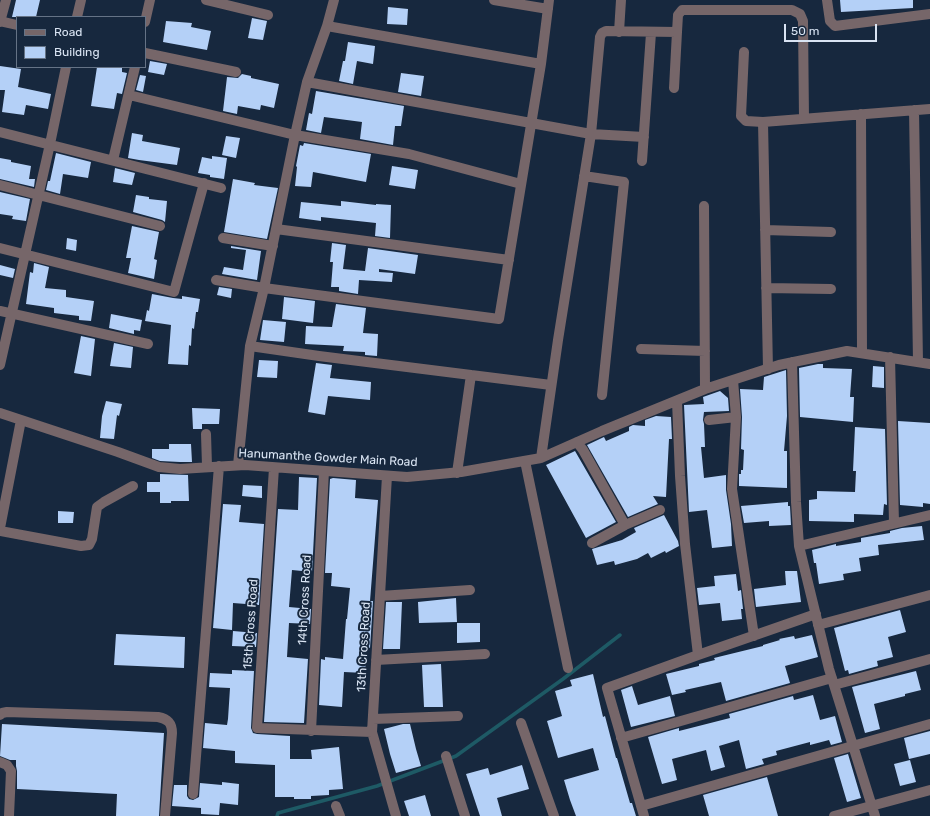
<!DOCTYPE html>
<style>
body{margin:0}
#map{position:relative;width:930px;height:816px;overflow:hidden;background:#17283e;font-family:Rubik,sans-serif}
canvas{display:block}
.legend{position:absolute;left:16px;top:16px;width:130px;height:52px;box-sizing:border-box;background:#17283e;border:1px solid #657386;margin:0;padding:5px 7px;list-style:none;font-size:12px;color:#d9e4f3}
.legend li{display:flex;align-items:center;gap:8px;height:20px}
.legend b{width:20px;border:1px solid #657386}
.scale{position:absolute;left:784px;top:24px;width:93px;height:18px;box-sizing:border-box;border:2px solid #d9e4f3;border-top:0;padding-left:5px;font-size:12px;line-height:14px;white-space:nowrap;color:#d9e4f3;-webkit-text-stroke:3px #17283e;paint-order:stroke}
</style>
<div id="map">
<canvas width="930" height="816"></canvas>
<ul class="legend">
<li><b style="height:5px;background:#766669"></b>Road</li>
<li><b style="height:11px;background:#b4d0f7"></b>Building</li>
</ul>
<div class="scale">50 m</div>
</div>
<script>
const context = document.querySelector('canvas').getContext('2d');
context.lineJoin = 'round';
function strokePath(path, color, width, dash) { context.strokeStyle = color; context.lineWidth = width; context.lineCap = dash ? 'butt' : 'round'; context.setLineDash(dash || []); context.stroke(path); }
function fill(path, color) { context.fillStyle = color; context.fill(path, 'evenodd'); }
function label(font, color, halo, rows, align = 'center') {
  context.font = font + ' Rubik,sans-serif'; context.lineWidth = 4; context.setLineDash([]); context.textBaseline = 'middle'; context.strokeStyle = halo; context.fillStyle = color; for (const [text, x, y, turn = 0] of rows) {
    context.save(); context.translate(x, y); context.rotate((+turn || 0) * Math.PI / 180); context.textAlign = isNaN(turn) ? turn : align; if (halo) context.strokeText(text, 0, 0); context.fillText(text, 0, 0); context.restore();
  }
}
const stream = new Path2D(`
 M 277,816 L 278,813 L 377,786 L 456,756 L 563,679 L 620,635`);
const building = new Path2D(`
 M 16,0 L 40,0 L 36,17 L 12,17 Z
 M 840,0 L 913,0 L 913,8 L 841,12 Z
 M 388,7 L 408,9 L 407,25 L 387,24 Z
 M 252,18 L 267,21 L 263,40 L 248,38 Z
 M 166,21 L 192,23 L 191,27 L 211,31 L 207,50 L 163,42 Z
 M 348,42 L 375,46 L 373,64 L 357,61 L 353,84 L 339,81 L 343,61 L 345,61 Z
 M 150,61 L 167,64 L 164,75 L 148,72 Z
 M 0,66 L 21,69 L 18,87 L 51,94 L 48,109 L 26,105 L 24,115 L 2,112 L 5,90 L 0,90 Z
 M 97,67 L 122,67 L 122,72 L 127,73 L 122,94 L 117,93 L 114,109 L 91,106 Z
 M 401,73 L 424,76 L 421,96 L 398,92 Z
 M 242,74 L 251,76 L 251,78 L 279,84 L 274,108 L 261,105 L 260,110 L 238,106 L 237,114 L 223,111 L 227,77 L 238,78 Z
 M 140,75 L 146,76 L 143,92 L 136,90 Z
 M 316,91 L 404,106 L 401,126 L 395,126 L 393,145 L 360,139 L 362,122 L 324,117 L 321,133 L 306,130 L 309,113 L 312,114 Z
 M 132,133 L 143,135 L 142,141 L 180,148 L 177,165 L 139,160 L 128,158 Z
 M 226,136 L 240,138 L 236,158 L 222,155 Z
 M 304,143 L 371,154 L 366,182 L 313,172 L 311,187 L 295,186 L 297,167 L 296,166 L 300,145 L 303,146 Z
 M 56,153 L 91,162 L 88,178 L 63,174 L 60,194 L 46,190 L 48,181 L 50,181 Z
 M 212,156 L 227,158 L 224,179 L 210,177 L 210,175 L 198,173 L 202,157 L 212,159 Z
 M 0,158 L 11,160 L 11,162 L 31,166 L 29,179 L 35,179 L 34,187 L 0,179 Z
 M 392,166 L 418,170 L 415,189 L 389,185 Z
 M 115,168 L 135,173 L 132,185 L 113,182 Z
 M 233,179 L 255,183 L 254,185 L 278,188 L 267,239 L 224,232 Z
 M 0,192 L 30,199 L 26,221 L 12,219 L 13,216 L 0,214 Z
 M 136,195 L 149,197 L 149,199 L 167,201 L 165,222 L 162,220 L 133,212 Z
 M 341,201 L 376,205 L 376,204 L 391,205 L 390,238 L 375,236 L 376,223 L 321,217 L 321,221 L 299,218 L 301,202 L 341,206 Z
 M 132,226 L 159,232 L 154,259 L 157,260 L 154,279 L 128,273 L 131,258 L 126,258 Z
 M 67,238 L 77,240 L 76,251 L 66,249 Z
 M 332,243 L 346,245 L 343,269 L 365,271 L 368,248 L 418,255 L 415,274 L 379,269 L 379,272 L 393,273 L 392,282 L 359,280 L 358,294 L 339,291 L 339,287 L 331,287 L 333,262 L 330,262 Z
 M 231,246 L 261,251 L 257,280 L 222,274 L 224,267 L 243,270 L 246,250 L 231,248 Z
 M 34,263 L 49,267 L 45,288 L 66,290 L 66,297 L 94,301 L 91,321 L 79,320 L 79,316 L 54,313 L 54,308 L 26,304 L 30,272 L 33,273 Z
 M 0,265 L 15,269 L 13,278 L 0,275 Z
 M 219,287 L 232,289 L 231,298 L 217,295 Z
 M 152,294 L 173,298 L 182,299 L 182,296 L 200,299 L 198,312 L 196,312 L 194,329 L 192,328 L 191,346 L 189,345 L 188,365 L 168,364 L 171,325 L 145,321 L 147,310 L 149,311 Z
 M 284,297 L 315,301 L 313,323 L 282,319 Z
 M 336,304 L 366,308 L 363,333 L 378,334 L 377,356 L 365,355 L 365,352 L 343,351 L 344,346 L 305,344 L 306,326 L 332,327 Z
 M 111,314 L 142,320 L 140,331 L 134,330 L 134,334 L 109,328 Z
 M 263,320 L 286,322 L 284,342 L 260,340 Z
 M 81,336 L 95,339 L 91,376 L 74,373 Z
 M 114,343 L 133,347 L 131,368 L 110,366 Z
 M 259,360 L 278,361 L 277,378 L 257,377 Z
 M 316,363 L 332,365 L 330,378 L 371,382 L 370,400 L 328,396 L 325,415 L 308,412 Z
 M 818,364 L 823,364 L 823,368 L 852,369 L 850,397 L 854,397 L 853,422 L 800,417 L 799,368 Z
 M 873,366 L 884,367 L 884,388 L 872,387 Z
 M 786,370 L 787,416 L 784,451 L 787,451 L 787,488 L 739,486 L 739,474 L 741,474 L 741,470 L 743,470 L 744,450 L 741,449 L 742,417 L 740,389 L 763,390 L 764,377 Z
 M 720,391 L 728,398 L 729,411 L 704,412 L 703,420 L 704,424 L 705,447 L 701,447 L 704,478 L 726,475 L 726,490 L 731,524 L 732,546 L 712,548 L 707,510 L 689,512 L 684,405 L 704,404 L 703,397 Z
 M 106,401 L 122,404 L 119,416 L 117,415 L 114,439 L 100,438 L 102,416 Z
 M 192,408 L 220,409 L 219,424 L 202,424 L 202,429 L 193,429 Z
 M 656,416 L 671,417 L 672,439 L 669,439 L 666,497 L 653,496 L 658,504 L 628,517 L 587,445 L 604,437 L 606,441 L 629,431 L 629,427 L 633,425 L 645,426 L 645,420 Z
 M 898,421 L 930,423 L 930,504 L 923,503 L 923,507 L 900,505 Z
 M 855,427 L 885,429 L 887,505 L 884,504 L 883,515 L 854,514 L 854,522 L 809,521 L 809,500 L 817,499 L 817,491 L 855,492 L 856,471 L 853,471 Z
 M 169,444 L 191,444 L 192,462 L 180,462 L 160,461 L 152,458 L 152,449 L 169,449 Z
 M 575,451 L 616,522 L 586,538 L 546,465 Z
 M 160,474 L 188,475 L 189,501 L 171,501 L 171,503 L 160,503 L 160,492 L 147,492 L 147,482 L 160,482 Z
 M 299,477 L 317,478 L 312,572 L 292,570 L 289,607 L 311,609 L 310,624 L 289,623 L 287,657 L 308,659 L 304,723 L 264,722 L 278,509 L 298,510 Z
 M 333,478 L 356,480 L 355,498 L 378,500 L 370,601 L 373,601 L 370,648 L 367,648 L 365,673 L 344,672 L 342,707 L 319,705 L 321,659 L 325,660 L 325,657 L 343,659 L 346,619 L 347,619 L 350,588 L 331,586 L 332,573 L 325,573 L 330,479 Z
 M 243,485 L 262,486 L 262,498 L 242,496 Z
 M 788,502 L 788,506 L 790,506 L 791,525 L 769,526 L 769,521 L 744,523 L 741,506 Z
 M 223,504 L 241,505 L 239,522 L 264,524 L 259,605 L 233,603 L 232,630 L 213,628 Z
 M 58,511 L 74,512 L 73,523 L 58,523 Z
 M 664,515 L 678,541 L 679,546 L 666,553 L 665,551 L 651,558 L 648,553 L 637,559 L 615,565 L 614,561 L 597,565 L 592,549 L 622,540 L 636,532 L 634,528 Z
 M 922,526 L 924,540 L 878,545 L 879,555 L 859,558 L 861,571 L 843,574 L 844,580 L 819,584 L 816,563 L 814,563 L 812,550 L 836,544 L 836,546 L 861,542 L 861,538 L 890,533 L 890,531 L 902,528 Z
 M 785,571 L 797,571 L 801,602 L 756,607 L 754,589 L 786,585 Z
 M 736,574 L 738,591 L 741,590 L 743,609 L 741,609 L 742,619 L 722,621 L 720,603 L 699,605 L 697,588 L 715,586 L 714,576 Z
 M 456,598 L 457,622 L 419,623 L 418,602 Z
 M 386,602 L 402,602 L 400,649 L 383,649 Z
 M 900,610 L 906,632 L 888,637 L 893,657 L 877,661 L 878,666 L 849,674 L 848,670 L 845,671 L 834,628 Z
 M 457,623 L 480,623 L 480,642 L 457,643 Z
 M 233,631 L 257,633 L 256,647 L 232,646 Z
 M 116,634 L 185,637 L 184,668 L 114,665 Z
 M 812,635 L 818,657 L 785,666 L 790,683 L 726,701 L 721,682 L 685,690 L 686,692 L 672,695 L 666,674 L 699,666 L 699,664 L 715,660 L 714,658 L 763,646 L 763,645 L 780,640 L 779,639 L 794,636 L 795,639 Z
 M 441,664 L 443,707 L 424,707 L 422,665 Z
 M 232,670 L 254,671 L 251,728 L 253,733 L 257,734 L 290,736 L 290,759 L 312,759 L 311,750 L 339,747 L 343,789 L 329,790 L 329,795 L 311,796 L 311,799 L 294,799 L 294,797 L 275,797 L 275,765 L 235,763 L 235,751 L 203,748 L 205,723 L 227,725 L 228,719 L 230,688 L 209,687 L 210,673 L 232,674 Z
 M 916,671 L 921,690 L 905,694 L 905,696 L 874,704 L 880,729 L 865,733 L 852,687 Z
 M 593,674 L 603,717 L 605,716 L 616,758 L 617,758 L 630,803 L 632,803 L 636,816 L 576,816 L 570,800 L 564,780 L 599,770 L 593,748 L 558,758 L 547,721 L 562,716 L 555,691 L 572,686 L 570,680 Z
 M 632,686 L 638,705 L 670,696 L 675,716 L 631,727 L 621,690 Z
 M 813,695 L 820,720 L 835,716 L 842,742 L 831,745 L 829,740 L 810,745 L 810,742 L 776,751 L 777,755 L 762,759 L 764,764 L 746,769 L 739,740 L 719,746 L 725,767 L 711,771 L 706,750 L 672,759 L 677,780 L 662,784 L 648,737 L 679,728 L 679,731 L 730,718 L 729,714 L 793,696 L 794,700 Z
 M 2,724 L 164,733 L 159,816 L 116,816 L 117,794 L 17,789 L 17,771 L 16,766 L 16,760 L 10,760 L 0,756 Z
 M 403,724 L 410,724 L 416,749 L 421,766 L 396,773 L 390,754 L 384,729 Z
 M 930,731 L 930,754 L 909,759 L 904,738 Z
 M 848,754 L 861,798 L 847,802 L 834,758 Z
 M 910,760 L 916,782 L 900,786 L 894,764 Z
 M 522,765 L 529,789 L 497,798 L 502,816 L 480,816 L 466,774 L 488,768 L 490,775 Z
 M 767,777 L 778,816 L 709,816 L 703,795 Z
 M 222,782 L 239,784 L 238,805 L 220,803 L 219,815 L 201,814 L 201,808 L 172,806 L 174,785 L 187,785 L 187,796 L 189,799 L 193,800 L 199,797 L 200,783 L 222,785 Z
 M 425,795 L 431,816 L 409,816 L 404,801 Z`);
const minor = new Path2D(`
 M 206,0 L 268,15
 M 334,0 L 327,26 L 541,64 L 549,0
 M 494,0 L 548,9
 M 827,0 L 830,21 L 835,26 L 930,14
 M 77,17 L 81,0
 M 0,21 L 17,25
 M 0,22 L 6,0
 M 145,22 L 150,0
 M 619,32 L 621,0
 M 744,52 L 741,116 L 746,121 L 763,122 L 930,109
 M 145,53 L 236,72
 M 307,82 L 327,26
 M 674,88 L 677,32
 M 129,95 L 295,135 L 409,154 L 521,184
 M 914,110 L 918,362
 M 861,114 L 862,353
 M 763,122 L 768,369
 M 0,132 L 221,188
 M 644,137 L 591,134 L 600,37 L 602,33 L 606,31 L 677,32 L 678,15 L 682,10 L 792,10 L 800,14 L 803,21 L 804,119
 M 113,160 L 135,67
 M 642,161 L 651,33
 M 584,176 L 624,182 L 602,395
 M 0,185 L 160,226
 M 704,206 L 705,389
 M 276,229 L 509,260
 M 765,230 L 831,232
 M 223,238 L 273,246
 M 0,248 L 174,292 L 204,183
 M 216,280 L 264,288 L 250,346 L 319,356 L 551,385
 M 766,288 L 831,289
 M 0,311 L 148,344
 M 641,349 L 705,351
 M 890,357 L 894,523
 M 792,362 L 796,502 L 799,546 L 829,669 L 875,816
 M 0,365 L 50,144 L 66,67
 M 733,380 L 736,417 L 732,489 L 754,636
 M 677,401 L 680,476 L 685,544 L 698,655
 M 0,413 L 118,452 L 159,467 L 180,469 L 245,465 L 407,477 L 461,472 L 541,458 L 602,431 L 705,389 L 779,365 L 847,351 L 930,364
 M 709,420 L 736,417
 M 206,434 L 207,466
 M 577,442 L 583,450 L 625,525
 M 541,458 L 558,340 L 591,134 L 307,82 L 295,135 L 264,288 L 499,319 L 541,64
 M 525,461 L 568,668
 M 238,465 L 250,346
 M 274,468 L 257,728 L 372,732
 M 457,473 L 471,375
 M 387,476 L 372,732 L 396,816
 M 0,528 L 21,420
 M 0,531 L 81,546 L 89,545 L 92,539 L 97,507 L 104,502 L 133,486
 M 592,543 L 625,525 L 660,510
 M 799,546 L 930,515
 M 380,596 L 470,590
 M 818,625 L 930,595
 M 376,660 L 485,654
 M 834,685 L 930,659
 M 0,715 L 2,713 L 7,712 L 158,717 C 168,719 172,723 172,733 L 165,816
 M 373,719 L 458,716
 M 521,723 L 554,816
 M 311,731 L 324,471
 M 621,738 L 832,678
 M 446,756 L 465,816
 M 0,762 L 7,765 L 11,771 L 9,816
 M 193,794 L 219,466
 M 336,806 L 340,816
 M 641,806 L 930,724
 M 644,816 L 607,688 L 698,655 L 816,614
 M 834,816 L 930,790`);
const streetNames = [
 ["Hanumanthe Gowder Main Road",328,458,3],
 ["14th Cross Road",305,600,-87],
 ["15th Cross Road",251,624,-86],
 ["13th Cross Road",364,647,-87]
];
strokePath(stream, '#1e5a65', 3.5);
fill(building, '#b4d0f7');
strokePath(minor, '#766669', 10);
label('12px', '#d9e4f3', '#17283e', streetNames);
</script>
